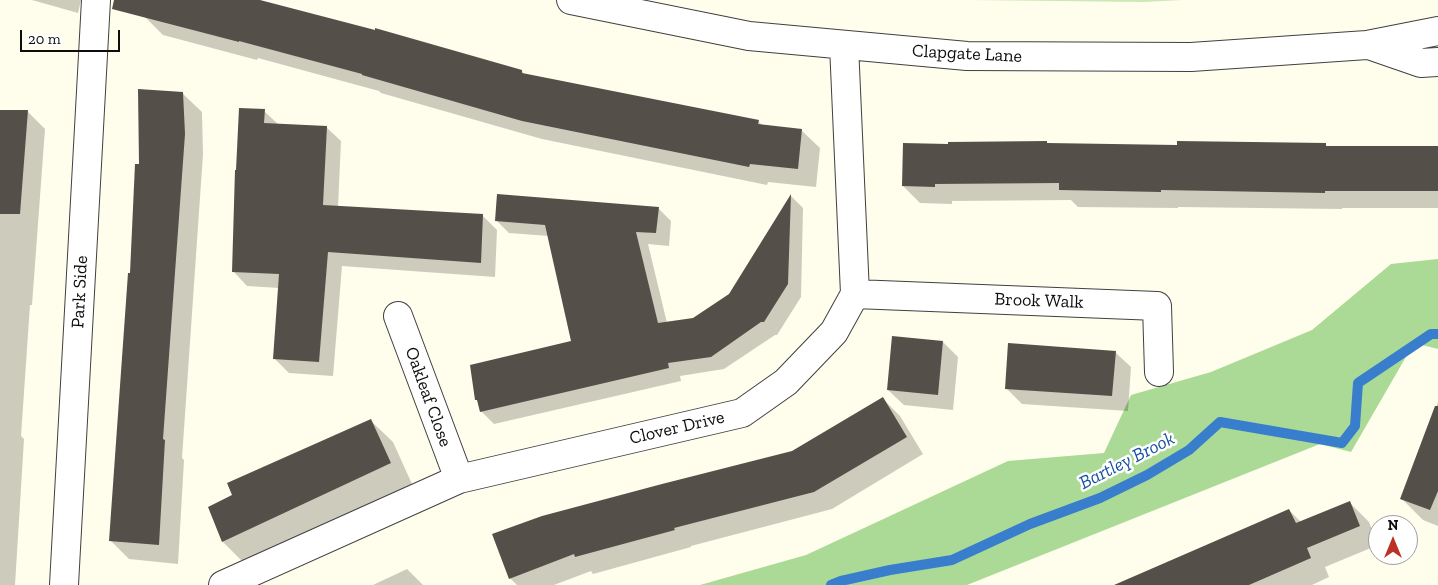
<!DOCTYPE html>
<style>
body{margin:0}
#map{position:relative;width:1438px;height:585px;overflow:hidden;background:#fffeec;font-family:"Zilla Slab",serif}
canvas{display:block}
.north{position:absolute;left:1368px;top:515px;width:50px;height:50px;box-sizing:border-box;background:#fff;border:1px solid #9e9e9e;border-radius:50%;rotate:0deg;font-size:14px;font-weight:700;line-height:20px;text-align:center;color:#0d0d0d}
.north::after{content:'';display:block;margin:auto;width:18px;height:22px;background:#bd3124;clip-path:polygon(50% 0,100% 100%,50% 72%,0 100%)}
.scale{position:absolute;left:20px;top:30px;width:100px;height:22px;box-sizing:border-box;border:2px solid #0d0d0d;border-top:0;padding-left:6px;font-size:15px;line-height:18px;white-space:nowrap;color:#0d0d0d;-webkit-text-stroke:4px #fff;paint-order:stroke}
</style>
<div id="map">
<canvas width="1438" height="585"></canvas>
<div class="north">N</div>
<div class="scale">20 m</div>
</div>
<script>
const context = document.querySelector('canvas').getContext('2d');
context.lineJoin = 'round';
function fill(path, color) { context.fillStyle = color; context.fill(path, 'evenodd'); }
function strokePath(path, color, width, dash) { context.strokeStyle = color; context.lineWidth = width; context.lineCap = dash ? 'butt' : 'round'; context.setLineDash(dash || []); context.stroke(path); }
function label(font, color, halo, rows, align = 'center') {
  context.font = font + ' "Zilla Slab",serif'; context.lineWidth = 5; context.setLineDash([]); context.textBaseline = 'middle'; context.strokeStyle = halo; context.fillStyle = color; for (const [text, x, y, turn = 0] of rows) {
    context.save(); context.translate(x, y); context.rotate((+turn || 0) * Math.PI / 180); context.textAlign = isNaN(turn) ? turn : align; if (halo) context.strokeText(text, 0, 0); context.fillText(text, 0, 0); context.restore();
  }
}
const green = new Path2D(`
 M 968,0 L 1183,0 L 1144,2 Z`);
const forest = new Path2D(`
 M 1438,259 L 1438,349 L 1414,343 L 1351,452 L 1320,444 L 967,585 L 700,585 L 806,555 L 1008,461 L 1104,453 L 1131,395 L 1211,372 L 1312,330 L 1391,264 Z`);
const shadow = new Path2D(`
 M 32,0 L 81,0 L 78,13 Z
 M 150,0 L 255,0 L 522,71 L 525,75 L 758,121 L 762,125 L 801,130 L 820,148 L 816,187 L 768,182 L 767,185 L 542,139 L 381,93 L 379,91 L 258,58 L 257,60 L 163,35 L 145,17 Z
 M 182,93 L 202,112 L 203,154 L 182,458 L 184,460 L 178,564 L 129,559 L 110,540 L 132,275 Z
 M 0,111 L 28,112 L 45,129 L 32,305 L 30,305 L 21,436 L 24,439 L 15,585 L 0,585 Z
 M 264,111 L 279,125 L 326,127 L 341,141 L 338,207 L 482,215 L 497,230 L 495,277 L 342,266 L 333,376 L 289,373 L 274,358 L 279,288 L 247,286 L 233,271 Z
 M 1049,145 L 1178,146 L 1326,145 L 1328,148 L 1438,148 L 1438,208 L 1342,208 L 1342,209 L 1178,207 L 1178,208 L 1078,207 L 1071,200 L 952,201 L 952,204 L 920,203 L 903,186 Z
 M 791,196 L 803,208 L 801,297 L 777,335 L 775,335 L 724,369 L 680,376 L 681,381 L 494,424 L 481,411 L 479,402 L 477,400 L 573,342 L 549,236 L 509,233 L 496,220 L 658,208 L 671,221 L 669,246 L 648,244 L 667,323 L 693,319 L 730,295 Z
 M 943,342 L 958,357 L 953,410 L 904,405 L 888,390 Z
 M 1115,352 L 1131,367 L 1128,411 L 1022,404 L 1006,388 Z
 M 883,399 L 900,416 L 923,454 L 832,509 L 691,546 L 691,547 L 593,574 L 591,571 L 554,585 L 517,585 L 510,578 L 793,452 Z
 M 1438,402 L 1438,526 L 1423,520 L 1402,499 Z
 M 371,421 L 393,442 L 412,484 L 244,563 L 223,542 L 210,507 Z
 M 1349,502 L 1369,522 L 1378,545 L 1325,567 L 1329,577 L 1312,585 L 1118,585 L 1289,510 L 1301,522 Z
 M 407,569 L 423,585 L 373,585 Z`);
const stream = new Path2D(`
 M 831,585 L 841,581 L 890,570 L 952,560 L 1030,524 L 1100,498 L 1147,475 L 1189,450 L 1220,422 L 1342,443 L 1355,426 L 1358,383 L 1431,334 L 1438,334`);
const building = new Path2D(`
 M 114,0 L 260,0 L 375,30 L 375,28 L 522,70 L 522,73 L 759,120 L 758,124 L 802,129 L 798,169 L 750,164 L 749,167 L 522,121 L 362,75 L 362,74 L 239,41 L 239,42 L 112,9 Z
 M 138,89 L 183,92 L 185,134 L 163,439 L 165,440 L 159,545 L 109,541 L 128,273 L 130,273 L 135,164 L 139,164 Z
 M 239,108 L 265,109 L 264,123 L 327,126 L 323,205 L 483,214 L 481,263 L 328,252 L 319,362 L 273,359 L 279,274 L 232,272 L 235,170 L 236,170 Z
 M 0,110 L 28,110 L 20,214 L 0,214 Z
 M 1047,141 L 1047,143 L 1177,145 L 1177,141 L 1326,143 L 1326,146 L 1438,146 L 1438,191 L 1325,191 L 1325,193 L 1161,190 L 1161,192 L 1059,190 L 1059,183 L 935,184 L 935,187 L 902,186 L 903,143 L 948,144 L 948,142 Z
 M 497,194 L 659,207 L 656,233 L 636,232 L 658,323 L 693,318 L 729,294 L 791,194 L 788,284 L 764,322 L 761,322 L 711,357 L 668,363 L 669,368 L 480,412 L 477,400 L 475,400 L 470,365 L 571,341 L 545,225 L 495,221 Z
 M 892,336 L 943,341 L 938,395 L 887,390 Z
 M 1008,343 L 1116,351 L 1112,396 L 1005,389 Z
 M 883,397 L 907,437 L 814,492 L 674,528 L 675,530 L 575,557 L 574,554 L 509,579 L 492,534 L 542,516 L 662,484 L 792,451 Z
 M 1435,406 L 1438,406 L 1438,491 L 1430,510 L 1400,499 Z
 M 371,419 L 391,463 L 222,542 L 208,507 L 232,495 L 227,483 Z
 M 1350,501 L 1360,526 L 1307,548 L 1311,558 L 1249,585 L 1114,585 L 1289,509 L 1296,523 Z`);
const minor = new Path2D(`
 M 571,0 L 749,36 L 967,56 L 1191,57 L 1367,45 L 1438,31
 M 1369,45 L 1421,63 L 1438,62
 M 855,294 L 1157,306 L 1159,372
 M 398,316 L 459,479
 M 64,585 L 96,0
 M 223,585 L 459,479 L 742,413 L 786,382 L 834,332 L 855,294 L 844,45`);
const streetNames = [
 ["Clapgate Lane",967,54,3],
 ["Park Side",80,292,-87],
 ["Brook Walk",1039,301,2],
 ["Oakleaf Close",428,397,70],
 ["Clover Drive",677,428,-13]
];
const waterNames = [
 ["Bartley Brook",1127,461,-27]
];
fill(green, '#cae9b6');
fill(forest, '#abda96');
fill(shadow, '#0003');
strokePath(stream, '#387ecd', 10);
fill(building, '#554f49');
strokePath(minor, '#404040', 30);
strokePath(minor, '#fff', 28);
label('18px', '#0d0d0d', '#fff', streetNames);
label('italic 19px', '#16519f', '#fff', waterNames);
</script>
